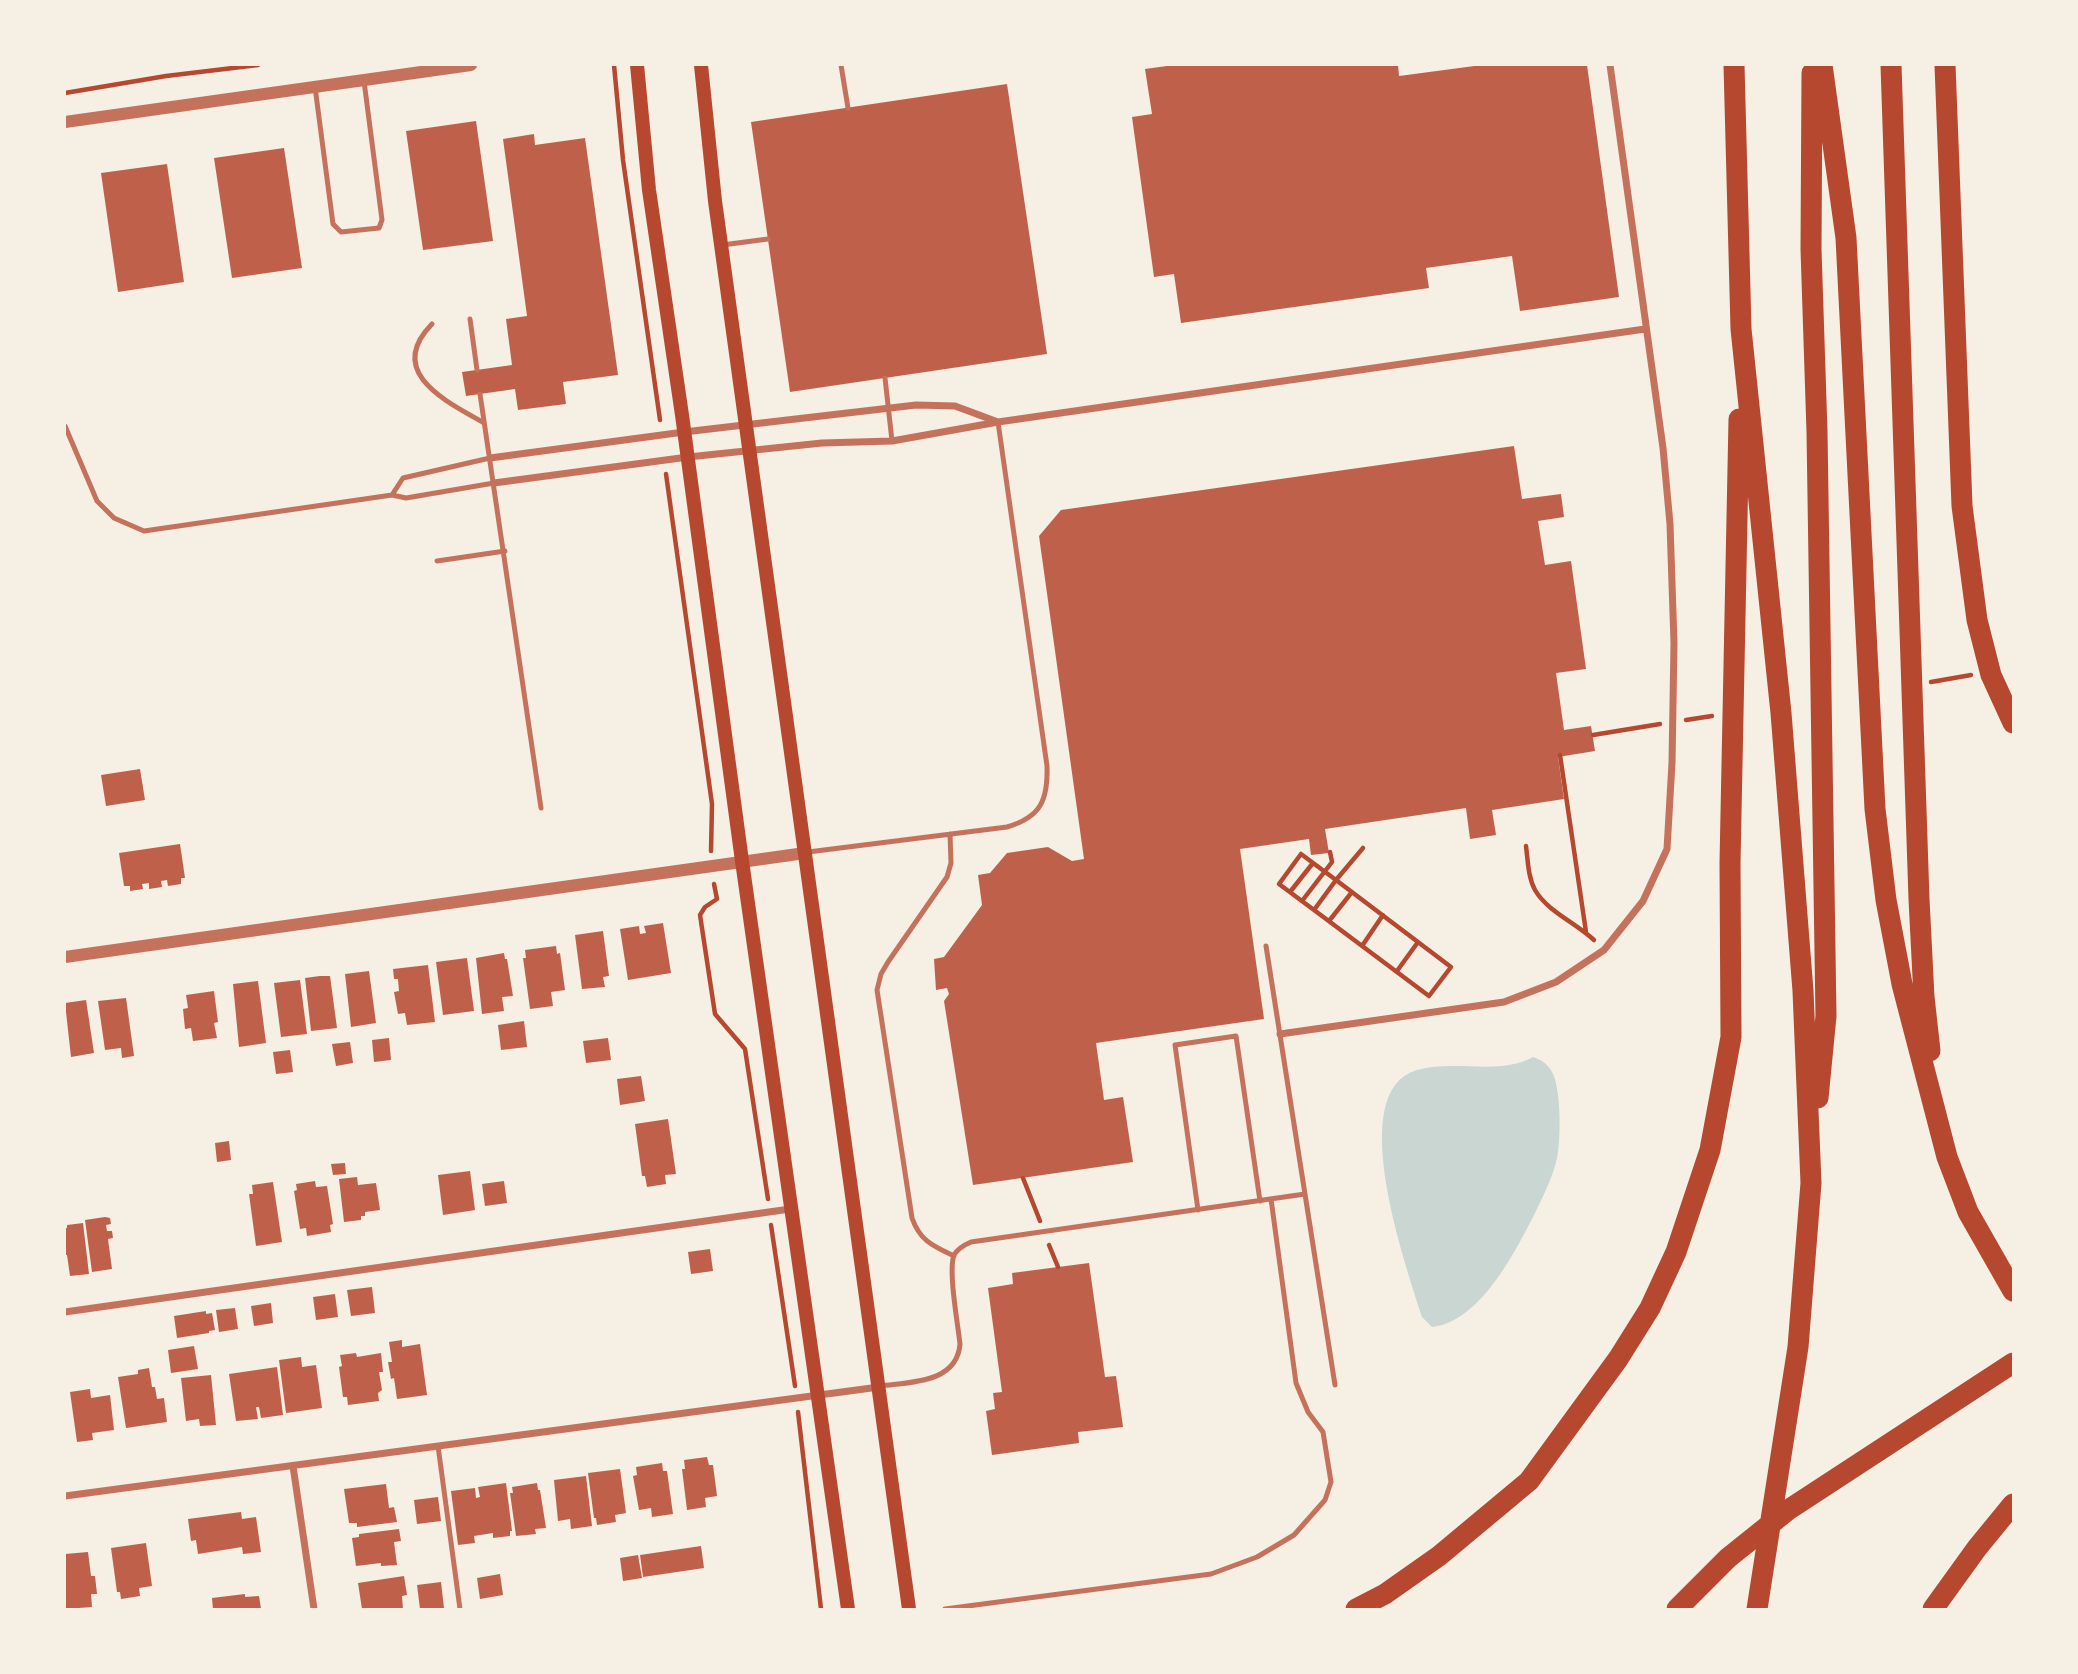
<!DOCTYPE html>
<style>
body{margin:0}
#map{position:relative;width:2078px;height:1674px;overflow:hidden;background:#f6efe4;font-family:Quicksand,sans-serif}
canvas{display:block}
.frame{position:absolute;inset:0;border:66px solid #f6efe4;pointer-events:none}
</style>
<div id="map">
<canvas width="2078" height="1674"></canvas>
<div class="frame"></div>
</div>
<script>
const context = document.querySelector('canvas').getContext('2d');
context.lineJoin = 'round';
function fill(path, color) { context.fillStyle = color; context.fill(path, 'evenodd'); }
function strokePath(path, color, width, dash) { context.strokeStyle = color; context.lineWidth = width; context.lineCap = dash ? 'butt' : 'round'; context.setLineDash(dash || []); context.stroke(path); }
const water = new Path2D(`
 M 1533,1057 C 1542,1060 1549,1065 1553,1074 C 1561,1091 1561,1139 1557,1158 C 1553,1177 1543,1196 1535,1213 C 1515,1252 1480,1322 1432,1327 L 1422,1317 C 1407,1268 1343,1091 1417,1070 C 1455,1059 1499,1076 1533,1057 Z`);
const building = new Path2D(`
 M 1174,65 L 1398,65 L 1399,76 L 1482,65 L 1587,65 L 1619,297 L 1520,311 L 1512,256 L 1426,268 L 1429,288 L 1181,323 L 1174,274 L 1154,277 L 1132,117 L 1152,114 L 1145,69 Z
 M 1007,84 L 1047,354 L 790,392 L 751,122 Z
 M 476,121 L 493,241 L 423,250 L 406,131 Z
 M 534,134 L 535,145 L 585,138 L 618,375 L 563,382 L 566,404 L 518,410 L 515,389 L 466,396 L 462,372 L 512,365 L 506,319 L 527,316 L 503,139 Z
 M 284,148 L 302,268 L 232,278 L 214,158 Z
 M 167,164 L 184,282 L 118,292 L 101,173 Z
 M 1514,446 L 1522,499 L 1561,494 L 1564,517 L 1538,521 L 1545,565 L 1571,561 L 1586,669 L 1556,673 L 1564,730 L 1591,726 L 1595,751 L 1558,757 L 1564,799 L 1492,810 L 1496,835 L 1470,839 L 1466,808 L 1325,829 L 1329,853 L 1311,855 L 1309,839 L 1240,849 L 1264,1019 L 1096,1043 L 1104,1100 L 1123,1097 L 1133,1162 L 973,1185 L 944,1001 L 949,994 L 947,988 L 936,990 L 934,959 L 944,957 L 982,905 L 978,875 L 990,873 L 1007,853 L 1048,847 L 1072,861 L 1084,859 L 1039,536 L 1061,510 Z
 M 140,769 L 145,800 L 106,806 L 101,775 Z
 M 180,844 L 185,878 L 181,878 L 181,884 L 168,886 L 167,880 L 161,881 L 162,887 L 149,889 L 149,883 L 142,884 L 143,889 L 130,891 L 130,886 L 124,886 L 119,853 Z
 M 663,923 L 671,973 L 628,980 L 620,929 L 639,926 L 640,934 L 646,933 L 644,926 Z
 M 603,931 L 609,976 L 603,977 L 605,987 L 582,989 L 575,935 Z
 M 556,946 L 557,954 L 560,953 L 565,990 L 551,992 L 553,1006 L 530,1009 L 523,958 L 526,958 L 525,950 Z
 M 504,953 L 505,959 L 507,959 L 513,996 L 502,997 L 504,1011 L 482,1014 L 476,958 Z
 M 467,958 L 474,1011 L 443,1015 L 436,962 Z
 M 428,965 L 435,1022 L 407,1025 L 405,1013 L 398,1014 L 394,992 L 399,991 L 398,979 L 394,979 L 393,969 Z
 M 369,971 L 376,1023 L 351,1027 L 345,974 Z
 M 320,976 L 330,976 L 337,1028 L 311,1031 L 305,978 Z
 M 300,980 L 307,1034 L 281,1037 L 274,983 Z
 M 258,981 L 266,1043 L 239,1047 L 233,984 Z
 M 214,991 L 218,1022 L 214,1023 L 217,1038 L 193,1041 L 191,1028 L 185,1029 L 183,1009 L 188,1008 L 186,995 Z
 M 126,998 L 134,1056 L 122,1058 L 121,1048 L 105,1050 L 98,1001 Z
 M 86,1000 L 94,1053 L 71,1057 L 65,1003 Z
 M 524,1021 L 527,1047 L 501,1050 L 498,1025 Z
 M 389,1038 L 391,1060 L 374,1062 L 372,1040 Z
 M 608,1038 L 611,1060 L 586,1063 L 583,1041 Z
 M 350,1042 L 353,1063 L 336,1066 L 332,1044 Z
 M 290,1050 L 293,1072 L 276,1074 L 273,1052 Z
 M 641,1076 L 645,1101 L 620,1105 L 617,1079 Z
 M 668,1119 L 676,1174 L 665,1175 L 666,1184 L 647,1187 L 645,1176 L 642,1176 L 635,1124 Z
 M 229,1141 L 231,1160 L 217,1162 L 215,1143 Z
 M 345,1163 L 346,1174 L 333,1175 L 331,1164 Z
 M 470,1171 L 475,1210 L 443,1215 L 438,1175 Z
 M 357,1177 L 358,1185 L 376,1183 L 380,1210 L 365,1212 L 365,1216 L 361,1216 L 361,1220 L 344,1222 L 339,1179 Z
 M 315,1181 L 316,1187 L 327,1186 L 333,1224 L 330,1225 L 331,1232 L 307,1236 L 306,1228 L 300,1229 L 294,1191 L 297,1190 L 296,1184 Z
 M 504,1181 L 507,1203 L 485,1206 L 482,1184 Z
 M 273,1182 L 282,1242 L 256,1246 L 249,1194 L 253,1194 L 252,1185 Z
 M 105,1217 L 110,1218 L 111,1224 L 106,1225 L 107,1231 L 112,1231 L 113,1238 L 108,1239 L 112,1269 L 92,1272 L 85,1220 Z
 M 83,1223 L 89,1274 L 70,1276 L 67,1255 L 65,1255 L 65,1228 L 67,1228 L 67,1225 Z
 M 710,1249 L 713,1271 L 691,1274 L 688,1252 Z
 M 1089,1263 L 1105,1377 L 1116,1376 L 1123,1427 L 1078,1432 L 1079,1443 L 992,1455 L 986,1411 L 995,1409 L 993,1393 L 1002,1392 L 988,1288 L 1013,1284 L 1012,1273 Z
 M 372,1287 L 375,1313 L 351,1316 L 347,1290 Z
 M 335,1294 L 338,1317 L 316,1320 L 313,1297 Z
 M 271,1303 L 273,1323 L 254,1326 L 251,1306 Z
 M 235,1308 L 238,1329 L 219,1332 L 216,1310 Z
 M 206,1311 L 206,1314 L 212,1313 L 215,1330 L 209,1331 L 209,1333 L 177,1338 L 174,1316 Z
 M 402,1340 L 402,1347 L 420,1344 L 427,1395 L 397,1399 L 394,1378 L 391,1379 L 388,1362 L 392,1362 L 389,1342 Z
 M 194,1346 L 198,1369 L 171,1373 L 168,1350 Z
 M 356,1353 L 357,1357 L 381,1353 L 383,1372 L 379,1372 L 382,1390 L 378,1393 L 379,1401 L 348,1405 L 347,1397 L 343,1397 L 339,1367 L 342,1366 L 340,1355 Z
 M 301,1357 L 302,1367 L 316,1365 L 322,1408 L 286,1413 L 279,1360 Z
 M 277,1367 L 283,1415 L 261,1418 L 259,1407 L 256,1407 L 258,1419 L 236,1421 L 229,1374 Z
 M 149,1368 L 152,1387 L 155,1387 L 157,1399 L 164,1398 L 167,1422 L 126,1428 L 118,1377 L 138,1374 L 138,1370 Z
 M 211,1375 L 216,1425 L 200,1426 L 199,1419 L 186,1421 L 181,1378 Z
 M 90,1389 L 91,1398 L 110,1395 L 114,1430 L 92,1433 L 93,1440 L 77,1442 L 70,1392 Z
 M 707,1457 L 709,1465 L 713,1465 L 717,1496 L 705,1498 L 706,1507 L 687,1510 L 682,1469 L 685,1469 L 684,1460 Z
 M 662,1463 L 663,1471 L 667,1471 L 673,1514 L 652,1517 L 651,1508 L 639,1510 L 633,1476 L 637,1475 L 636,1467 Z
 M 620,1469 L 626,1513 L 615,1515 L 616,1522 L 597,1525 L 596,1518 L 594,1518 L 588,1473 Z
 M 586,1476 L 592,1526 L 571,1529 L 570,1519 L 558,1521 L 554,1480 Z
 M 506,1483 L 512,1531 L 510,1531 L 510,1536 L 493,1538 L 493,1533 L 474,1536 L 475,1543 L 458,1545 L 451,1491 L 475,1488 L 476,1498 L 480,1497 L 478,1487 Z
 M 537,1483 L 538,1490 L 540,1490 L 546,1528 L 535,1529 L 536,1534 L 516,1536 L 510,1493 L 513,1493 L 512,1487 Z
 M 386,1484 L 389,1508 L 394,1507 L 397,1522 L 357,1527 L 357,1523 L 349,1523 L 344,1489 Z
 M 438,1497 L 441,1521 L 417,1524 L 414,1500 Z
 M 241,1512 L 242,1519 L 256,1517 L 261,1552 L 243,1554 L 242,1547 L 198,1554 L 196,1540 L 191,1541 L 188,1519 Z
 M 399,1529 L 401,1541 L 394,1542 L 397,1565 L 381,1566 L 381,1563 L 356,1566 L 352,1538 L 359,1537 L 359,1534 Z
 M 146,1543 L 152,1586 L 139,1588 L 140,1596 L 121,1599 L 120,1592 L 117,1592 L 111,1548 Z
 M 701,1546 L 704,1568 L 643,1577 L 640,1555 Z
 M 88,1552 L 91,1576 L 95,1576 L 97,1594 L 91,1594 L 92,1607 L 65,1609 L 65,1554 Z
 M 638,1555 L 642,1578 L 623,1581 L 620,1558 Z
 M 500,1574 L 503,1595 L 480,1599 L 477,1578 Z
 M 404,1576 L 407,1595 L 402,1596 L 403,1609 L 362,1609 L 358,1583 Z
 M 441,1582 L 444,1608 L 420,1609 L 417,1585 Z
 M 245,1594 L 245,1597 L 259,1596 L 261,1609 L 213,1609 L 212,1598 Z`);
const path = new Path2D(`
 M 614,65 L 623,160 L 660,420
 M 65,93 L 166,76 L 258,65
 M 666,474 L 712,804 L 711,851
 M 1931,682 L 1971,675
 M 1686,720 L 1712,716
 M 1593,735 L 1660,724
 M 1560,755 L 1586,932
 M 1526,846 C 1528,861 1528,877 1535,890 C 1547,911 1576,923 1594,940
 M 1336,880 L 1451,967 L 1429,996 L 1314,910 Z
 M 714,884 L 717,899 L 705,907 L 700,915 L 715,1014 L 745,1049 L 768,1199
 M 1290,892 L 1313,863
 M 1302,901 L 1332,862 L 1330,852
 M 1314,910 L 1279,884 L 1301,854 L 1336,880 L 1363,848
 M 1329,921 L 1352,892
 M 1362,946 L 1383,915
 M 1397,971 L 1418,942
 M 1023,1178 L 1040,1221
 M 771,1225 L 795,1386
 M 1049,1245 L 1058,1267
 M 798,1412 L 821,1609`);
const service = new Path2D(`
 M 841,65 L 848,108
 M 315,87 L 333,224 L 341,232 L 379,228 L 382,220 L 364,81
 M 722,245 L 768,239
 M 470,319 L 477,370
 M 432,324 C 384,373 448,402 484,423
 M 885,378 L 892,441
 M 480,394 L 541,808
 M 65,426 L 97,501 L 114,518 L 144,531 L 392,495 L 406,498 L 494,483
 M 392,495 L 403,478 L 490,458
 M 437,561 L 505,551
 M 950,834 L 951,863 L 947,877 L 888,962 L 881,974 L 877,990 L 912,1218 C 920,1241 933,1246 954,1256
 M 808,852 L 1007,827 C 1041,817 1048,800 1047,766 L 998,422
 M 1266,946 L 1335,1385
 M 1198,1210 L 1175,1045 L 1236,1036 L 1260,1201
 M 881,1386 C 911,1382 957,1383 960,1344 C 958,1325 948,1271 954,1255 C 958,1248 964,1245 971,1242 L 1305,1194
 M 438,1446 L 460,1609
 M 945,1609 L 1211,1574 L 1257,1557 L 1294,1535 L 1325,1500 L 1331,1482 L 1323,1432 L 1308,1412 L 1296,1383 L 1271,1199`);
const minor = new Path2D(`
 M 490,458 L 684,432 L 916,405 L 955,406 L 998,422
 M 494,483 L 688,457 L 822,443 L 892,441 L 998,422 L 1645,329
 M 1280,1034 L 1504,1002 L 1556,982 L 1604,950 L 1643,901 L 1667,849 L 1672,763 L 1674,643 L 1670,524 L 1663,448 L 1610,65
 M 65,1312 L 790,1209
 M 293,1466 L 314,1609
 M 65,1496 L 879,1387`);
const tertiary = new Path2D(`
 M 65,122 L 471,65
 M 65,957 L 805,853`);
const secondary = new Path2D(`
 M 637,65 L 649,190 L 682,415 L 742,861 L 848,1609
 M 701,65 L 715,201 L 909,1609`);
const motorway = new Path2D(`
 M 1734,65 L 1741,329 L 1781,713 L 1803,991 L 1811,1183 L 1798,1347 L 1757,1609
 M 1822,65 L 1846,238 L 1875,809 L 1886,900 L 1902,984 L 1947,1157 L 1968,1212 L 2013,1291
 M 1891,65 L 1919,899 L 1924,997 L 1930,1051
 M 1945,65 L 1962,506 L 1977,620 L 1991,675 L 2013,723
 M 1812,73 L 1811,249 L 1817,432 L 1826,1016 L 1818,1098
 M 1356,1609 L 1385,1594 L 1439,1556 L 1529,1481 L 1618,1359 L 1650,1308 L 1676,1252 L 1710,1150 L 1731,1037 L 1730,863 L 1739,419
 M 1677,1609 L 1728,1558 L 1788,1510 L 2013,1363
 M 1933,1609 L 1977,1548 L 2013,1504`);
fill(water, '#c9d6d2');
fill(building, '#bf614a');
strokePath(path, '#b5482f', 4.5);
strokePath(service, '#c5725c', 5);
strokePath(minor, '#c5725c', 7);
strokePath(tertiary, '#c5725c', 12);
strokePath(secondary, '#b5482f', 14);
strokePath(motorway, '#b5482f', 21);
</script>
